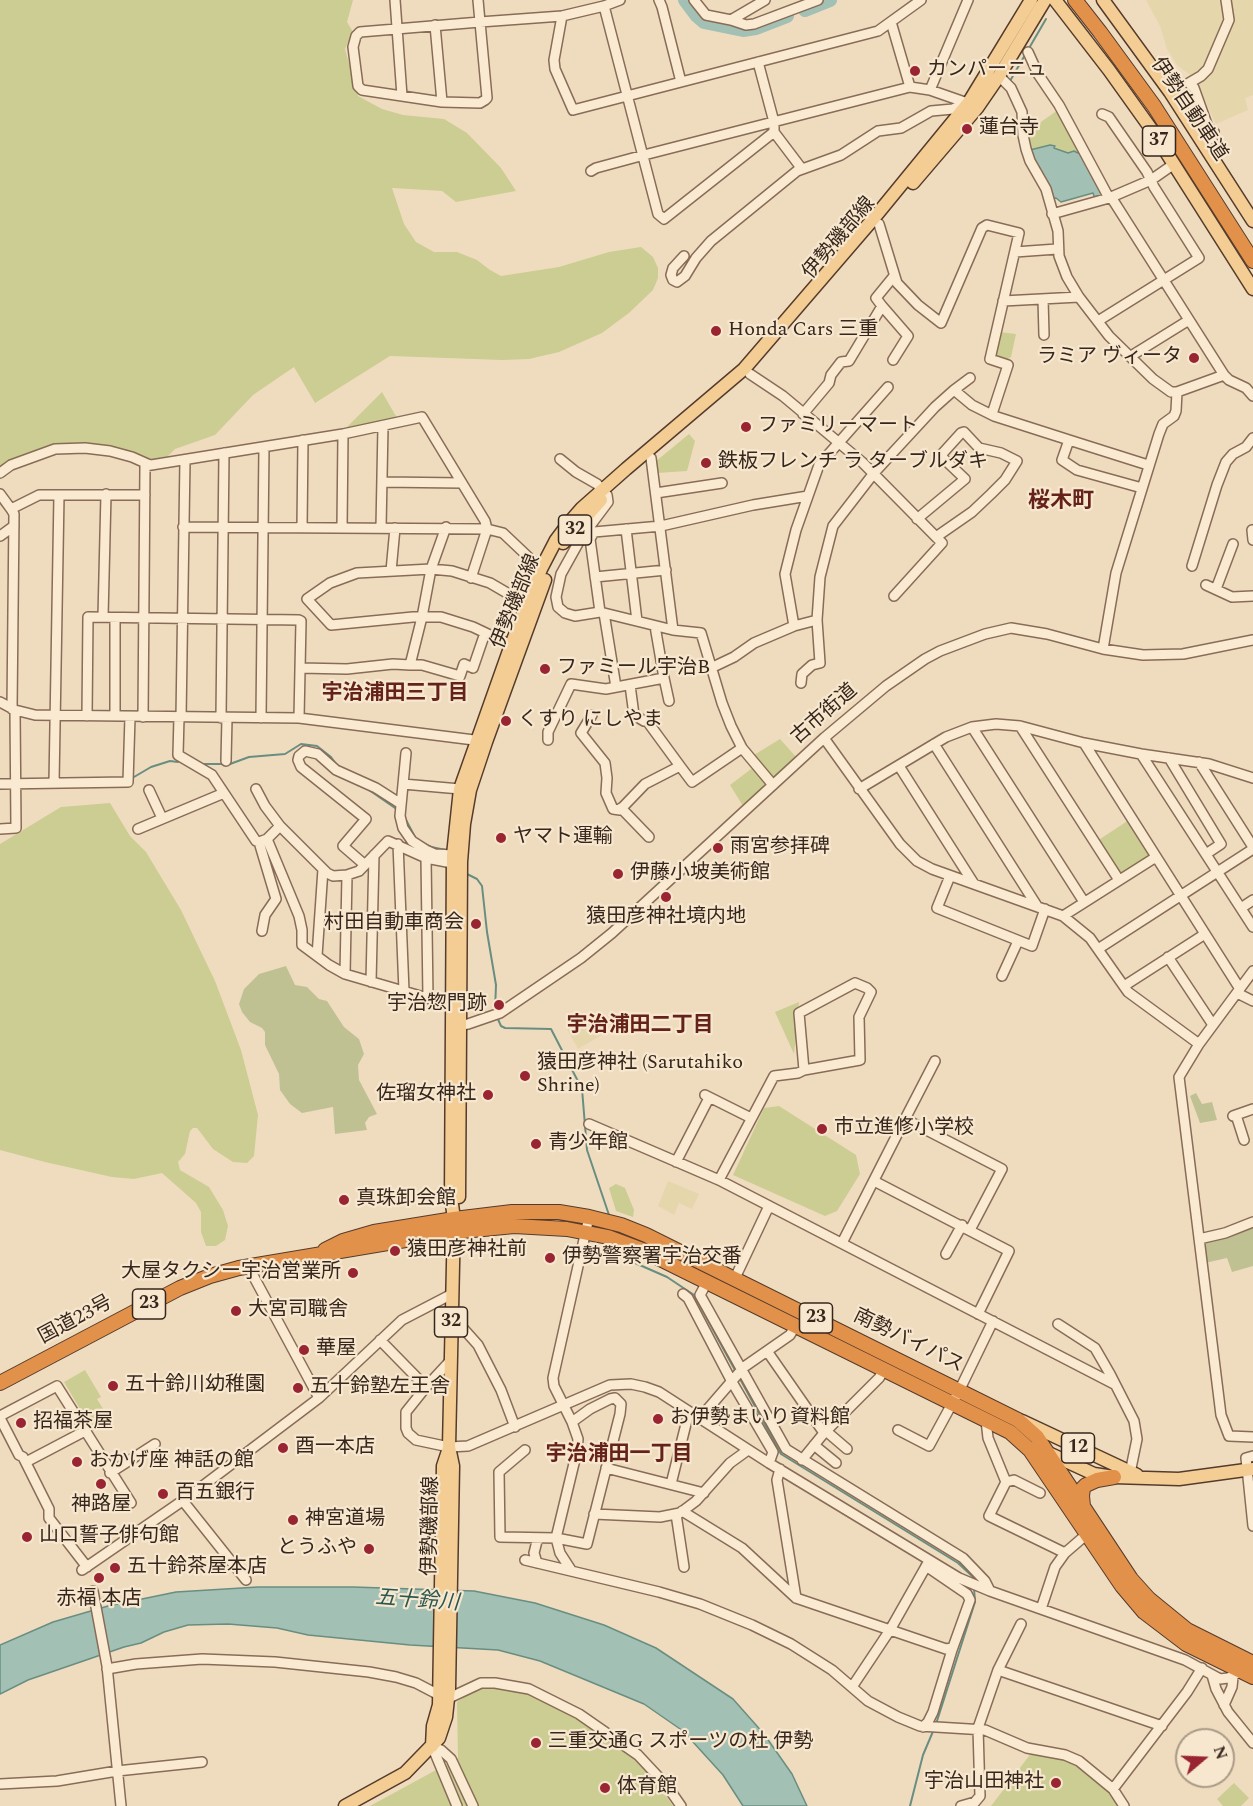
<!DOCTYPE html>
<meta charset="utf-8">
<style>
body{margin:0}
#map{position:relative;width:1253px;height:1806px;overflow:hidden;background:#efdcbf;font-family:Spectral,serif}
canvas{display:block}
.north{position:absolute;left:1175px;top:1728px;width:60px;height:60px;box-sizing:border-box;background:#f6e7ce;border:2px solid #aa9a87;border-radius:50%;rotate:71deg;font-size:16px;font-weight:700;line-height:24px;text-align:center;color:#37261c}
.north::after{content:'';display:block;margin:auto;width:21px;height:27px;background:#982531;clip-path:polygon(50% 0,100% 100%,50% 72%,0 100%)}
</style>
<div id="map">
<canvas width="1253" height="1806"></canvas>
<div class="north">N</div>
</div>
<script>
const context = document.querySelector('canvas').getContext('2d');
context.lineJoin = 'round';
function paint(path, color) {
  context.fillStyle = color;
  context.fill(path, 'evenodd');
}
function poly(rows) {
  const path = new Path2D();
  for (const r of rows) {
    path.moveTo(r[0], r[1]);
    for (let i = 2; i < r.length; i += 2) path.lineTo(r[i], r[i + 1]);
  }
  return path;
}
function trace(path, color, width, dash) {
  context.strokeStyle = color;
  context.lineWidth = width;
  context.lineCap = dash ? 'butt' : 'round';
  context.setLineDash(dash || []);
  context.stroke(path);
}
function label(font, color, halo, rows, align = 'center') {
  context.font = font + ' Spectral,"Noto Sans JP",serif';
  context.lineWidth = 4.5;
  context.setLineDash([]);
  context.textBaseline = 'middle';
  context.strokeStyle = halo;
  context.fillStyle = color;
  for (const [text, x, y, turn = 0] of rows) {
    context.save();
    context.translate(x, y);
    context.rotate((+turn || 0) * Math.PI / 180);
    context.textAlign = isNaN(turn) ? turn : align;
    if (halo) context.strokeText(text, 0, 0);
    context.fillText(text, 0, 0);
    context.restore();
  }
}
const farmland = poly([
 [1146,0,1253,0,1253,95,1245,98,1248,110,1216,124,1193,77,1177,65,1167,49,1160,26],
 [594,1014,605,1033,578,1049,567,1029],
 [668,1181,699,1194,692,1209,679,1203,674,1215,658,1206]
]);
const green = poly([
 [0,0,353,0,347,22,353,32,345,49,358,96,382,109,403,115,444,119,467,133,501,168,516,191,456,202,442,191,392,188,404,224,416,242,434,252,457,252,477,260,490,270,501,276,559,267,609,252,641,247,653,257,658,268,658,278,653,290,629,313,602,333,559,352,529,359,502,360,390,356,315,403,294,367,253,395,215,435,175,449,166,458,148,460,84,445,0,469],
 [1058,110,1082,151,1069,153,1050,145,1030,150,1028,131],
 [999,332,1016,334,1011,357,1006,360,996,358,993,354],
 [382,392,397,418,345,429],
 [689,434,695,441,687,471,657,473,655,462],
 [780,739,797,758,773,778,754,755],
 [755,766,767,784,743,806,730,785],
 [110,803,130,836,146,852,181,910,215,981,241,1050,258,1115,254,1156,247,1163,233,1162,213,1149,197,1128,193,1128,190,1131,185,1154,178,1162,180,1170,209,1187,223,1210,228,1226,225,1240,216,1246,206,1246,201,1232,201,1212,196,1203,162,1173,134,1179,112,1177,45,1162,0,1150,0,844,61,807],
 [1129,820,1149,852,1148,857,1121,874,1118,873,1097,841],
 [799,1002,794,1054,775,1012],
 [779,1106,856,1155,860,1174,837,1211,825,1216,733,1175,764,1108],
 [616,1184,625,1188,634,1210,633,1217,616,1211,609,1188],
 [85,1370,101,1397,97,1399,110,1420,93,1431,64,1382],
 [488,1686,531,1695,594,1728,643,1764,673,1806,370,1806,458,1758,457,1702,477,1689],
 [1032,1752,1054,1755,1075,1762,1112,1790,1121,1806,991,1806],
 [1234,1783,1249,1798,1241,1806,1223,1806,1217,1799]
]);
const cemetery = poly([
 [286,966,295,985,307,987,319,999,327,1001,344,1027,359,1039,364,1054,358,1065,359,1080,377,1114,369,1117,365,1123,367,1130,335,1134,333,1107,302,1113,290,1104,280,1090,279,1074,265,1045,265,1032,262,1028,250,1022,242,1012,239,1004,244,989,259,974],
 [1196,1093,1202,1104,1212,1102,1217,1120,1200,1123,1190,1096],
 [1253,1228,1253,1266,1232,1272,1227,1258,1205,1263,1204,1241,1229,1236]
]);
const water = poly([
 [1050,145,1055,146,1054,148,1068,153,1074,151,1078,153,1082,151,1105,195,1095,199,1093,193,1061,202,1056,198,1052,199,1030,150,1050,145],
 [258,1587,353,1587,474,1591,535,1603,604,1625,656,1648,733,1699,764,1734,792,1774,807,1806,743,1806,723,1775,683,1731,644,1704,540,1661,498,1650,410,1645,308,1635,277,1628,228,1624,188,1625,164,1632,141,1643,124,1647,28,1680,0,1694,0,1645,53,1622,108,1606,176,1592,258,1587]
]);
const stream = poly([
 [1028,50,1046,19],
 [1010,81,1025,55],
 [204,764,230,764,249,757,285,754,301,744,317,746,331,757,336,764],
 [340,776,361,786],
 [134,777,151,767,170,761,178,762],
 [369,790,395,808],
 [405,818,416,839],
 [421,842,431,847,446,850],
 [467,874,477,879,482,886,487,932,496,985,495,1011],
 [497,1017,501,1026,505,1028,551,1029,582,1089,587,1150,609,1215],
 [619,1247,621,1255,626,1259,667,1277,694,1295,736,1372],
 [739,1377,781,1454,958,1563,972,1576,973,1580],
 [936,1724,975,1602,974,1588],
 [910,1806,923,1755,934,1729]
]);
const river = poly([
 [685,0,697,16,704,22,743,30,756,28,787,16],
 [805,10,830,0]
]);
const minor = poly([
 [395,0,402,96],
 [478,0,480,22,487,98,485,100,480,103,442,102,362,90,358,86,353,47,356,36,360,32,480,22,562,16],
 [620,0,604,6,658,214,664,219,774,132],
 [659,0,662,7,681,82],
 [694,0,706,15,731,20,765,0],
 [604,6,562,16,554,60,555,69,573,110,878,31,921,0],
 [731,20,746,25,754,24,818,0],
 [891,22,910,87],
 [435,25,442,102],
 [1028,52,1038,74,1059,105,1109,198],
 [758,62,774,122,774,132,802,169],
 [999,76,1011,88,1022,112,1023,135,1026,149,1030,161,1046,189,1058,231,1059,256,1067,277,1079,297,1109,336,1153,379,1171,392,1177,392,1224,375],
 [930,90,968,0],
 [1204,143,1212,138,1214,132,1208,127,1194,88,1189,83,1201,76,1208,69,1229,20,1226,0],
 [591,171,596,168,644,155,910,87,930,90,973,105],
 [1111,197,1224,375,1229,380,1246,388,1253,396],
 [1052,214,1109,198,1151,180,1174,164],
 [879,224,897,283,918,305,941,323,982,228,987,225,1019,233,990,359,1008,365,992,414],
 [1015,252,1057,249],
 [684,256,673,268,671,275,673,280,677,282,685,276,696,258,711,241,797,171,841,155,878,131,901,128,931,111,953,109,967,103],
 [1043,299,1044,335],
 [1003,301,1079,297],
 [882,306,908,336,893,360],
 [1098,321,1199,258,1154,187,1147,172,1109,117,1102,114],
 [1131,356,1189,320],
 [750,374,783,396,862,462,942,543,894,596],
 [954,390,970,378],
 [803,414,829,383,831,375,841,362,849,361,882,306,876,298,894,276],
 [1069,440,1148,465],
 [651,458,673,630],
 [560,459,576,472,597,484,602,490],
 [0,473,11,465,55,449,85,448,110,451,132,457,150,465],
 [383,482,462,483],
 [656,493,722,483],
 [0,494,11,509],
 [607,495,608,502,581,538,561,574,556,597,558,607,565,613,575,616,600,612,673,630,701,633,722,703,731,726,742,748,773,785],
 [917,519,965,479,942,457,942,454,961,433,964,432,979,448,1001,453,1017,461,1005,480,991,494,972,512,936,537],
 [183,527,487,529,503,533,541,569],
 [302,528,303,440],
 [342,528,343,434],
 [381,528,383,426],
 [626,529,637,621],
 [1252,530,1253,540],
 [0,536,14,526],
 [1192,566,1217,485,1226,462,1233,454,1246,447,1253,438],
 [391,571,395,528],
 [595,577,666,570],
 [1206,585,1232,597,1253,596],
 [1216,589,1233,544],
 [600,612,590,539,594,532,661,526,753,505,808,496],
 [604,613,616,687],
 [103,617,106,494],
 [794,626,785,574,796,530,819,465,888,387],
 [511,645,473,627,441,617,413,617,331,625,307,599,330,583,357,573,431,569,452,571,490,583,526,604],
 [1103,649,1116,573,1159,434,1163,424,1174,416,1176,411,1177,392],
 [410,665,422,617,431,569,446,527],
 [713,667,734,657,754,643,794,626,817,620,820,577,833,526,874,473,935,407,954,390,972,405,994,416,1069,440,1062,460,1077,470,1142,488],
 [300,668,347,669,393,664,410,665,422,665,460,676,464,664,473,668,485,633],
 [664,678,669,701],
 [801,683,802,674,812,665,820,663,817,620],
 [630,685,634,715,644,721],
 [0,702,15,710,35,715,299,718,482,741],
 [12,709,14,514,11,509,39,495,145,495],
 [592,715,581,733,605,763,607,778,606,793,613,809,620,810,645,784,680,766,692,782,742,748],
 [87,716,88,617,299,620,301,621,299,718],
 [115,716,115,618],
 [143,717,145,466,343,434,422,417,485,521,487,529,471,578],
 [179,717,178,755,212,775,256,841,259,842,267,839,280,826,327,873,333,876,347,875,359,871,388,841,426,858,452,863],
 [181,718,185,460],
 [221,718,224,453],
 [261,718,264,447],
 [647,721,680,766],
 [1020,726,1119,880],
 [972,727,1084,902],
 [824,738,900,844,917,861,932,869,1063,916,1090,938,1128,992,1199,1044],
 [548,740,548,732,571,684,606,689,664,678,655,626],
 [1084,743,1240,989],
 [934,744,1037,906],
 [406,753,400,816,403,828,412,841,426,850,435,854,453,855],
 [1141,754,1253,927],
 [1169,758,1221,844,1206,854],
 [226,761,227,718],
 [1199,762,1253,847],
 [899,766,974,884],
 [54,783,59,495],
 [0,784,128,782,130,717],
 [403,784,460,789],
 [256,789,265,806,280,826],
 [859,789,946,737,972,727,996,724,1020,726,1084,743,1141,754,1209,764,1253,778],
 [149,790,162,818],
 [621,808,649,837],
 [0,829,16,828,15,710],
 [138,829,224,793],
 [267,839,299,916,302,930,302,945,329,965,345,974,434,1000,452,1002],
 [259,842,276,899,265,915,262,931],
 [398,844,404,991],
 [426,858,428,998],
 [365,865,343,846,366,819,301,767,298,760,299,756,305,751,318,754,336,770,376,788,401,804],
 [950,876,937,908,1032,946,1045,909],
 [1241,908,1253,900],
 [1063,916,1156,857],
 [1098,949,1253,849],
 [317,956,323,869],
 [1168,957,1213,1025],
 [1253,971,1199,1044,1179,1077,1221,1415,1229,1436,1253,1437],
 [345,974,347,875],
 [1002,976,1018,941],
 [371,982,374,855],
 [855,983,867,988,871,992,859,1017,860,1060,804,1070,799,1013,855,983],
 [1124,986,1205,934],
 [1237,993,1253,1001],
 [455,1026,468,1024,500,1013,581,958,612,933,824,738,886,686,925,659,940,651,985,634,1011,628,1047,634,1103,649,1143,655,1183,654,1253,640],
 [705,1095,751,1118],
 [1236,1115,1244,1140],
 [1233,1116,1253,1109],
 [905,1119,935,1061],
 [589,1124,719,1180,1114,1384],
 [676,1162,709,1098],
 [719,1180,774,1076,798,1073,804,1070],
 [874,1181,1009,1251,978,1314],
 [1199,1239,1225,1233,1253,1222],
 [842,1243,905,1119,1002,1169,970,1230],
 [946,1254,962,1225],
 [248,1266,319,1398],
 [735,1278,769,1206],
 [707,1282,700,1295,786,1449,963,1558,985,1581,990,1591],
 [683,1294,688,1298,732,1382,773,1452,769,1463],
 [1058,1324,1095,1348,1110,1374,1134,1421,1137,1439,1130,1473],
 [451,1325,461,1326,478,1345,501,1390,515,1427],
 [380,1340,426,1387],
 [767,1351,824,1433,879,1378,884,1370],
 [451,1360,426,1387,406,1412,406,1428,408,1433,416,1440,449,1447,468,1446,610,1385,631,1384,645,1387,659,1392,769,1463,959,1578,990,1591,1185,1660,1220,1679,1228,1678,1244,1670],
 [0,1416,57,1386,131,1503],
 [0,1418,19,1455,23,1457,49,1509,49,1518,87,1567],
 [701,1420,706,1411,744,1367,790,1335,796,1325],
 [986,1420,988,1438,1006,1482,989,1516,1065,1553,1087,1534],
 [898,1430,929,1446,960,1389,993,1321],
 [826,1431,847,1449],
 [814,1445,836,1463],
 [525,1450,499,1472,500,1537,556,1538,587,1544,620,1414,621,1404,615,1398,610,1399,590,1409,572,1422],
 [1253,1456,1246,1458,1253,1526],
 [802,1460,824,1433],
 [26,1462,85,1431],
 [606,1468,704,1493],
 [780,1469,777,1480,796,1598],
 [110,1473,155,1444],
 [1006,1482,1014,1480,1040,1493],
 [671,1484,689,1412],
 [183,1501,246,1580],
 [682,1511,742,1548,796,1598,946,1649,952,1648],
 [594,1514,660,1517,680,1513,696,1501,730,1463,748,1450],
 [676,1514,684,1567],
 [525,1560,659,1592,700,1604,752,1625,791,1644,832,1670,868,1701,898,1717,920,1726,985,1730,1027,1748,1065,1755,1079,1761,1113,1789,1187,1692,1202,1668],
 [537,1563,534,1553,537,1541,541,1538],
 [82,1570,188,1497,319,1398,402,1320,452,1294],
 [571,1570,560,1553,556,1538,577,1451,578,1439,572,1422,554,1386,553,1378,589,1217],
 [93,1591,107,1666,121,1806],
 [1041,1609,1055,1567,1065,1553],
 [107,1669,136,1664,202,1659,275,1662,369,1672,396,1677,416,1683,439,1695],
 [998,1670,1162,1726],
 [1212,1675,1216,1689,1228,1712,1253,1743],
 [852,1687,890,1630,929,1561],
 [449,1698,481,1683,495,1683,529,1689,579,1714,638,1755,667,1786,681,1806],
 [1224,1705,1232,1687,1233,1677],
 [923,1727,928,1722,933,1712,952,1650,970,1600,967,1594,926,1566],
 [432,1746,441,1750,451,1759,473,1806],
 [432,1746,457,1806],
 [0,1784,57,1781,117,1771,202,1762],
 [1113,1789,1124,1806],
 [961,1806,975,1802,980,1796,978,1728,998,1670,1021,1624]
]);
const major = poly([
 [1055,0,1109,70,1154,133,1253,289],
 [1103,0,1170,92,1253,221],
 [913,183,977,108,999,76,1045,0],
 [563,543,601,500],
 [459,1197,461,862,464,824,470,790,486,742,545,580],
 [1022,1421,1137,1475],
 [1044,1451,1094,1474,1114,1477,1179,1479,1253,1469],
 [432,1746,433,1726,439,1705,443,1466,449,1448],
 [345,1806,405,1773,439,1738,446,1717,449,1689,453,1466,449,1447,454,1219,451,1197,453,855,460,789,511,645,541,569,556,540,568,524,582,508,626,469,744,369,874,218,969,102,1031,0]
]);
const highway = poly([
 [1075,0,1100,32,1154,106,1253,261],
 [325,1250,343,1241,374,1232,454,1219,512,1212,559,1212,589,1217,621,1225,646,1235,1018,1420,1037,1437,1131,1579,1149,1599,1187,1630,1253,1663],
 [0,1383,180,1288,210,1276,239,1268,453,1232,514,1226,567,1229,608,1237,640,1249,1010,1432,1030,1450,1122,1586,1144,1612,1186,1644,1253,1677],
 [1083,1506,1082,1496,1083,1488,1086,1485,1097,1480,1114,1477]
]);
const markers = [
 [915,71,6,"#982531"],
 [967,129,6,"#982531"],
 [716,331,6,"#982531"],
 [1194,358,6,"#982531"],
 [746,427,6,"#982531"],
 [706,463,6,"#982531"],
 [545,669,6,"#982531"],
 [506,721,6,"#982531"],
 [501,838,6,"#982531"],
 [718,848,6,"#982531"],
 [618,874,6,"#982531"],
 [666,897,6,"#982531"],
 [476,924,6,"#982531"],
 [499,1005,6,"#982531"],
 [525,1076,6,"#982531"],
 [488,1095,6,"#982531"],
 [822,1129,6,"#982531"],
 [536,1144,6,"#982531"],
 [344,1200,6,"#982531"],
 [395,1251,6,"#982531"],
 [550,1258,6,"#982531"],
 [353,1273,6,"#982531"],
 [236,1311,6,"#982531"],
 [304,1350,6,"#982531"],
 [113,1386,6,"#982531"],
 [298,1388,6,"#982531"],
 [658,1419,6,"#982531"],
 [21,1423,6,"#982531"],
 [283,1448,6,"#982531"],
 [77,1462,6,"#982531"],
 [101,1484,6,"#982531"],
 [163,1494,6,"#982531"],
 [293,1520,6,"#982531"],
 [27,1537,6,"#982531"],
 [369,1549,6,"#982531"],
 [115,1568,6,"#982531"],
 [99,1578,6,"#982531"],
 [536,1743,6,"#982531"],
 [1056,1783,6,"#982531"],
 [605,1788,6,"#982531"]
];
const shields = [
 [1159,141,33],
 [575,530,33],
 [149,1304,33],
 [816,1318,33],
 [451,1322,33],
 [1078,1448,33]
];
const shieldNames = [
 ["37",1159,141],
 ["32",575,530],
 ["23",149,1304],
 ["23",816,1318],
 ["32",451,1322],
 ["12",1078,1448]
];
const poiNames = [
 ["カンパーニュ",927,71],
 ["蓮台寺",979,129],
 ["Honda Cars 三重",728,331],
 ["ラミア ヴィータ",1182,358,"right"],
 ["ファミリーマート",758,427],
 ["鉄板フレンチ ラ ターブルダキ",718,463],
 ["ファミール宇治B",557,669],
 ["くすり にしやま",518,721],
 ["ヤマト運輸",513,838],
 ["雨宮参拝碑",730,848],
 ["伊藤小坡美術館",630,874],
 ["猿田彦神社境内地",666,918,"center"],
 ["村田自動車商会",464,924,"right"],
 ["宇治惣門跡",487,1005,"right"],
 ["猿田彦神社 (Sarutahiko",537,1064],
 ["Shrine)",537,1087],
 ["佐瑠女神社",476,1095,"right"],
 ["市立進修小学校",834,1129],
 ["青少年館",548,1144],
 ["真珠卸会館",356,1200],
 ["猿田彦神社前",407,1251],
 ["伊勢警察署宇治交番",562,1258],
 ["大屋タクシー宇治営業所",341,1273,"right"],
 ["大宮司職舎",248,1311],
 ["華屋",316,1350],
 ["五十鈴川幼稚園",125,1386],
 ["五十鈴塾左王舎",310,1388],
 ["お伊勢まいり資料館",670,1419],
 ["招福茶屋",33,1423],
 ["酉一本店",295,1448],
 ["おかげ座 神話の館",89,1462],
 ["百五銀行",175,1494],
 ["神路屋",101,1506,"center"],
 ["神宮道場",305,1520],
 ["山口誓子俳句館",39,1537],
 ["とうふや",357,1549,"right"],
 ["五十鈴茶屋本店",127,1568],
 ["赤福 本店",99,1600,"center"],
 ["三重交通G スポーツの杜 伊勢",548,1743],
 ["宇治山田神社",1044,1783,"right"],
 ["体育館",617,1788]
];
const streetNames = [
 ["伊勢自動車道",1188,110,56],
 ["伊勢磯部線",840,239,-50],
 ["伊勢磯部線",517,602,-68],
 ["古市街道",825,715,-41],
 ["国道23号",76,1321,-28],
 ["南勢バイパス",908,1342,26],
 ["伊勢磯部線",432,1526,-89]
];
const neighbourhoodNames = [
 ["宇治浦田三丁目",395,695],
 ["宇治浦田二丁目",640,1027],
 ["宇治浦田一丁目",619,1456]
];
const waterNames = [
 ["五十鈴川",417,1602,4]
];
const quarterNames = [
 ["桜木町",1061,503]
];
paint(farmland, '#e5d6ac');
paint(green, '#cccd92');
paint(cemetery, '#c0c192');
paint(water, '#a2c0b4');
trace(water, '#698e81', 1.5);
trace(stream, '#698e81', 2);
trace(river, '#a2c0b4', 14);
trace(minor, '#886c57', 12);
trace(major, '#553b2b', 15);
trace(highway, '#553b2b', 16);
trace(minor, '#faead2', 9);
trace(major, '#f4cd94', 12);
trace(highway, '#e2914b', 14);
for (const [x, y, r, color] of markers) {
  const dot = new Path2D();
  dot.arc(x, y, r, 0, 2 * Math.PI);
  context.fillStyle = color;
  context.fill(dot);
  trace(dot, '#f6e7ce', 2);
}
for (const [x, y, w] of shields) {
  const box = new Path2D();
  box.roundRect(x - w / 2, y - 15, w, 30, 4.5);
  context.fillStyle = '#f6e7ce';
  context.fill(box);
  trace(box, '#37261c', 1.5);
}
label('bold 18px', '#37261c', null, shieldNames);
label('20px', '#37261c', '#f6e7ce', poiNames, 'left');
label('20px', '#37261c', '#f6e7ce', streetNames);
label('bold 21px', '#65221a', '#f6e7ce', neighbourhoodNames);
label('italic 21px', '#2a5750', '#f6e7ce', waterNames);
label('bold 22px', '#65221a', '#f6e7ce', quarterNames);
</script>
